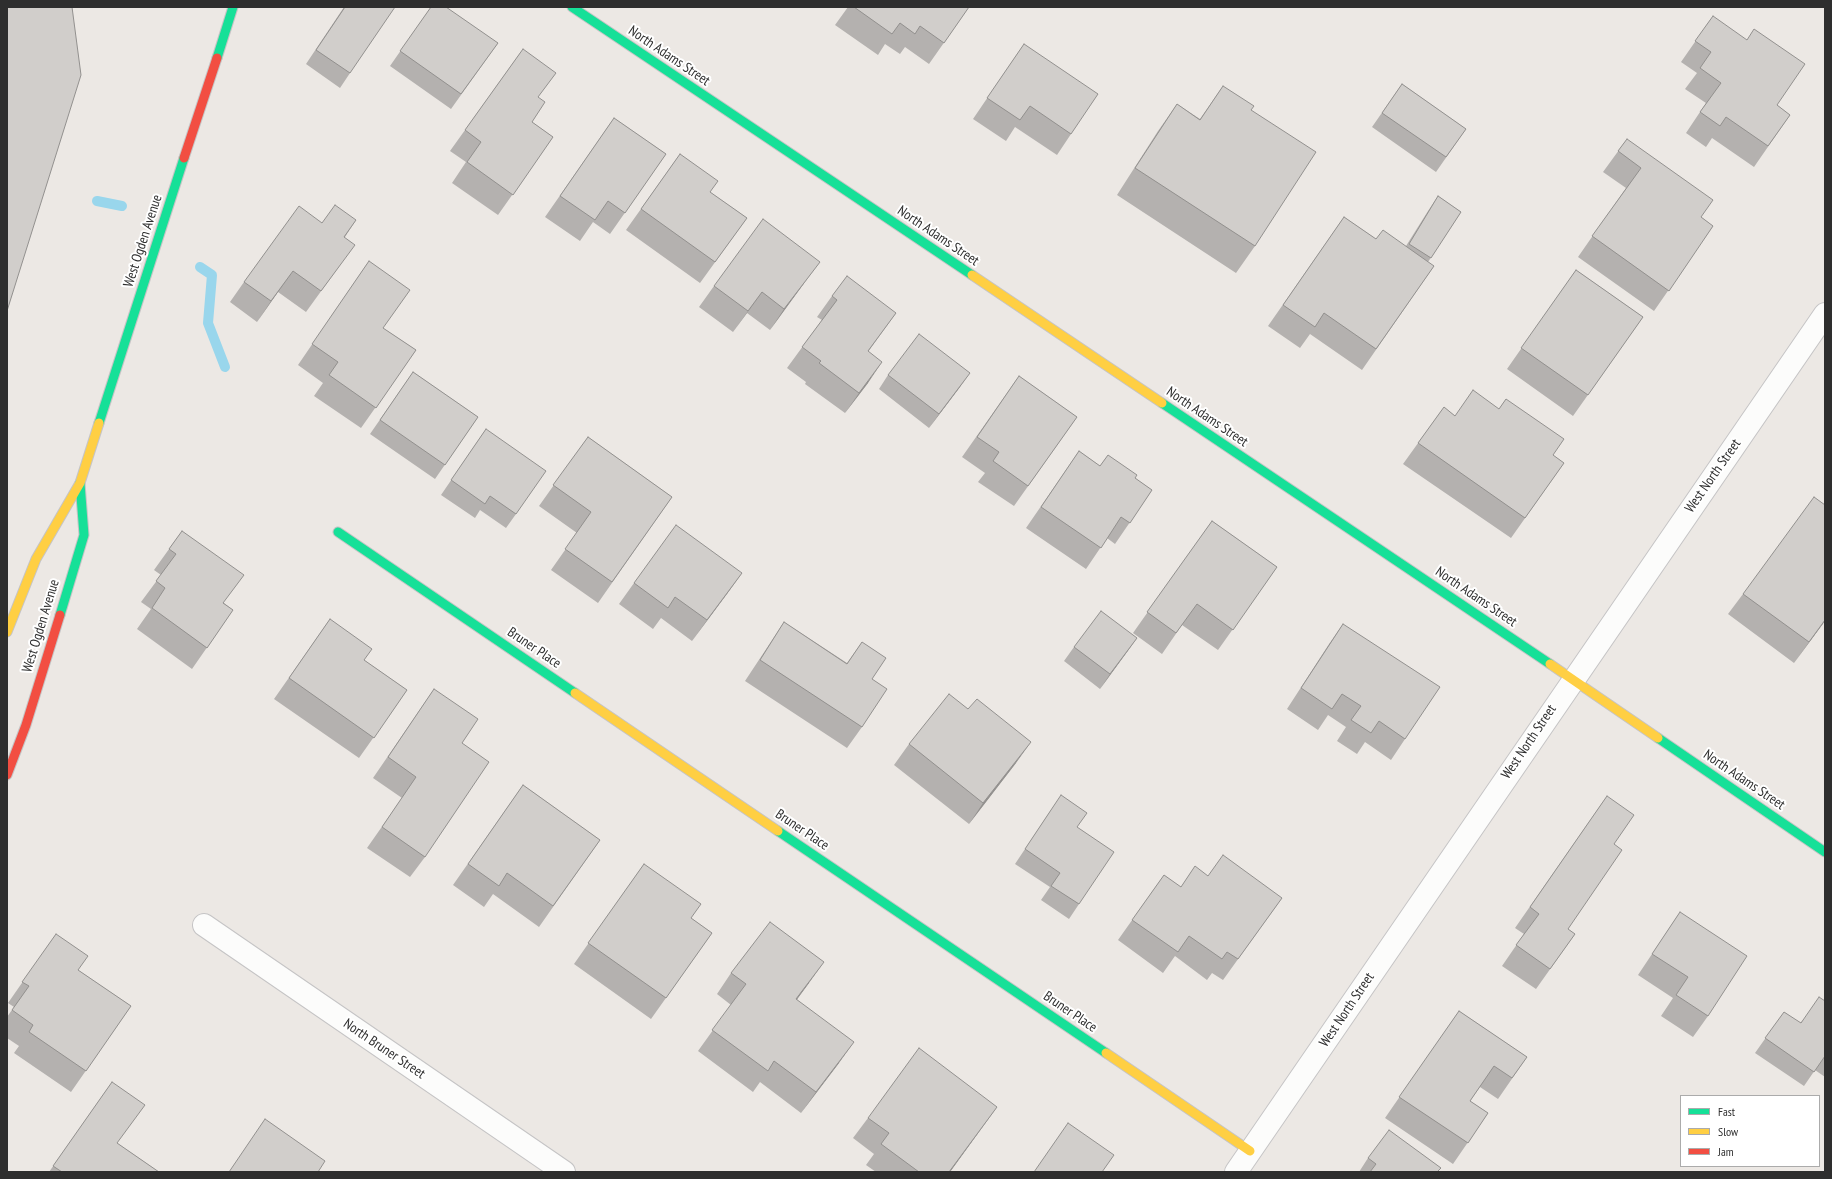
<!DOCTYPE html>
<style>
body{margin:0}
#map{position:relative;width:1832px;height:1179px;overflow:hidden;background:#ece8e4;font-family:"PT Sans Narrow",sans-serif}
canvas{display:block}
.frame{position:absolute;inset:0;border:8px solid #2e2e2e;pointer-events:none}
.legend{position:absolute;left:1680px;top:1095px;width:140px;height:72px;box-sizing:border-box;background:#fff;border:1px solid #ababab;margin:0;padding:5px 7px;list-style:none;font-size:12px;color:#2e2e2e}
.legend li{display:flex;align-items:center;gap:8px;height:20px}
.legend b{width:20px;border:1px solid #ababab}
</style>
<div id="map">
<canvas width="1832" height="1179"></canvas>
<div class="frame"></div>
<ul class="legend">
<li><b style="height:5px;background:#16e098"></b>Fast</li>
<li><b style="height:5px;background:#ffcf43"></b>Slow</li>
<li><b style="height:5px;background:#f24e42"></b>Jam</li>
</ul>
</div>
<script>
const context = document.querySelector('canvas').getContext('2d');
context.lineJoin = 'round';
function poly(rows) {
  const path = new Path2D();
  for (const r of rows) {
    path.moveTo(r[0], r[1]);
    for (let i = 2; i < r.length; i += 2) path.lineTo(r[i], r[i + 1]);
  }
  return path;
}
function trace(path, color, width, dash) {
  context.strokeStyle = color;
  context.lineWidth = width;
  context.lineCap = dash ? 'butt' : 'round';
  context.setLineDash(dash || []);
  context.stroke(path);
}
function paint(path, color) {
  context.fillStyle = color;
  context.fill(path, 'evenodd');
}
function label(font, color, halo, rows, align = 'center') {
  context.font = font + ' "PT Sans Narrow",sans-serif';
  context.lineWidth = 4;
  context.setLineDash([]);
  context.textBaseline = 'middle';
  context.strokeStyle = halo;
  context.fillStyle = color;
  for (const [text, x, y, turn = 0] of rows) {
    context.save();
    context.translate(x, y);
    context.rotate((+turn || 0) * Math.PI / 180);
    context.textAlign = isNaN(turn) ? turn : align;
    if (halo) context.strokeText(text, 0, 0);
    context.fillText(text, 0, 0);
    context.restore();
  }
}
const stream = poly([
 [97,201,122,206],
 [200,267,212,275,208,323,225,367]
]);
const street = poly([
 [204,925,564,1172],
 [1236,1172,1825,314]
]);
const fast = poly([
 [572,7,972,275],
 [217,58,233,7],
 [1162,403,1550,664],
 [99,423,184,158],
 [338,532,575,693],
 [60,615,84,535,80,483],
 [1658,738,1825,852],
 [778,831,1106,1053]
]);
const slow = poly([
 [972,275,1162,403],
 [7,632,36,559,80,483,99,423],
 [1550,664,1658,738],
 [575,693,778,831],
 [1106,1053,1250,1151]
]);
const jam = poly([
 [184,158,217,58],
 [7,775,26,725,60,615]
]);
const wall = poly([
 [344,7,350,73,340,88,306,64],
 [431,7,498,43,451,109,390,66],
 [848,7,969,7,929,64,905,47,900,54,885,44,878,55,835,25],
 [1713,16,1777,105,1790,115,1754,167,1712,138,1706,147,1686,133,1706,103,1685,89,1697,73,1681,62],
 [1024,44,1071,134,1057,155,1015,127,1006,141,973,119],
 [523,49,532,122,553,137,498,215,452,183,466,162,450,151],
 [1402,84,1466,129,1436,172,1372,127],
 [1223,86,1251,110,1255,246,1236,273,1117,195,1158,131,1177,104,1200,119],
 [614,118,666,154,610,234,593,222,580,241,545,217],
 [1627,139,1701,217,1713,226,1654,311,1578,257,1626,188,1603,172],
 [680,154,710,192,747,218,700,283,626,230],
 [1438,196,1461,212,1428,262,1434,266,1362,370,1310,334,1300,348,1268,326,1344,217,1376,239,1406,246,1428,211],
 [356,220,345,237,340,265,306,312,278,292,257,322,230,302,244,282,322,223],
 [369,261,383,328,416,350,361,428,314,396,323,383,298,365],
 [1576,270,1643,317,1573,416,1507,369],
 [805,282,770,330,747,313,733,332,699,307,714,286],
 [832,296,896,313,868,352,868,383,845,413,805,384,806,382,787,368,822,320,817,317],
 [413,372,478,417,435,479,370,434],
 [888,375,960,387,929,428,879,389],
 [1019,376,1077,417,1014,506,978,482,985,473,962,457],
 [1506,399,1553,455,1564,463,1511,538,1403,464,1444,407,1455,416,1499,409],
 [486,429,516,514,506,528,480,510,475,518,441,495],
 [588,437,672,497,598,603,551,570,577,533,539,506],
 [1079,451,1100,466,1108,455,1135,478,1152,490,1115,544,1107,538,1086,569,1026,528],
 [1825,505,1825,621,1794,663,1728,614,1743,594],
 [1212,521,1277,567,1218,650,1182,625,1162,654,1133,633],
 [182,531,224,603,233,610,192,669,137,629,151,609,141,602,161,575,154,570],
 [742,573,692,641,661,618,653,629,619,604,634,583],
 [330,619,364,660,407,690,359,758,274,699],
 [784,622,847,663,862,642,872,679,862,727,847,748,745,681],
 [1343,624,1405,739,1391,760,1365,742,1357,754,1337,741,1346,727,1328,715,1318,730,1287,709,1329,644],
 [1137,638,1127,652,1100,689,1064,661,1074,647],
 [434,689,462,743,425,857,410,877,367,848,402,798,373,778],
 [909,744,1016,763,969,824,894,765],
 [523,785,600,840,539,927,493,894,484,907,453,885],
 [1607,796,1614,844,1568,929,1575,934,1536,989,1502,966,1524,934,1515,928],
 [1051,810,1077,827,1079,904,1069,919,1041,900,1050,887,1015,864],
 [644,864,691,918,712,933,651,1019,574,964],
 [1164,875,1180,887,1208,876,1282,898,1223,980,1212,973,1207,980,1175,956,1163,973,1118,940],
 [1680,912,1708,1016,1693,1037,1661,1016,1673,998,1638,975],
 [56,934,78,970,131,1006,71,1092,14,1053,19,1046,7,1038,7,1017,14,1007,8,1003],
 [731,973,809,983,797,999,839,1063,801,1113,760,1082,753,1092,698,1051,731,1005,717,994],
 [1825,1001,1825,1077,1815,1070,1804,1086,1755,1053,1784,1012,1800,1023],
 [1459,1011,1527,1057,1498,1099,1480,1087,1470,1101,1488,1113,1453,1164,1385,1118],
 [112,1082,117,1143,159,1172,49,1172],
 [997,1107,950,1172,876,1172,866,1165,874,1154,853,1138,868,1118],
 [1368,1158,1438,1172,1359,1172]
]);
const shadedWall = poly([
 [820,262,805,282,770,330,784,309],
 [293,271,278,292,257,322,271,301],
 [762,292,747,313,733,332,748,311],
 [882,362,868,383,845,413,859,393],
 [970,373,960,387,929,428,939,414],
 [742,573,727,594,692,641,707,620],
 [1825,620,1825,621,1794,663,1809,642],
 [1137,638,1127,652,1100,689,1110,674],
 [1031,742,1016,763,969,824,983,803],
 [824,962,809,983,782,1020,796,999],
 [854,1042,839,1063,801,1113,816,1092],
 [997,1107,950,1172,949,1172]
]);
const building = poly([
 [7,7,72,7,81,75,7,311,7,7],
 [345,7,395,7,350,73,316,50,345,7],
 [431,7,446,7,498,43,461,94,400,51,431,7],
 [854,7,969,7,944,43,920,26,915,34,900,23,892,34,854,7],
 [1713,16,1747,40,1754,29,1805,64,1777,105,1790,115,1768,146,1726,117,1720,126,1700,112,1721,83,1700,68,1711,52,1695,41,1713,16],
 [1024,44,1098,94,1071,134,1030,106,1020,120,987,98,1024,44],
 [523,49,556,73,538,97,545,102,532,122,553,137,513,195,467,162,481,142,465,130,523,49],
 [1402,84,1466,129,1446,157,1382,113,1402,84],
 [1223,86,1254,106,1251,110,1316,152,1255,246,1135,168,1177,104,1200,120,1223,86],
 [614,118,666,154,625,213,608,201,595,220,560,196,614,118],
 [1627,139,1713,200,1701,217,1713,226,1669,291,1592,236,1641,168,1618,151,1627,139],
 [680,154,718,181,710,192,747,218,715,262,641,209,680,154],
 [1438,196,1461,212,1431,258,1409,244,1438,196],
 [335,205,356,220,344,237,355,245,321,291,293,271,271,301,244,282,299,206,322,223,335,205],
 [1344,217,1376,239,1383,230,1434,266,1376,349,1324,313,1315,327,1283,305,1344,217],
 [763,219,820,262,784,309,762,292,748,311,714,286,763,219],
 [369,261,410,290,383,328,416,350,376,408,329,375,338,362,312,344,369,261],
 [1576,270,1643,317,1588,395,1521,348,1576,270],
 [847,276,896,313,868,351,882,362,859,393,819,363,821,361,802,347,837,300,832,296,847,276],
 [919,334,970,373,939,414,888,375,919,334],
 [413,372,478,417,445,465,380,420,413,372],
 [1019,376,1077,417,1028,486,993,461,999,452,977,437,1019,376],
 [1473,390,1499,409,1506,399,1564,439,1553,455,1564,463,1525,518,1418,443,1444,407,1455,416,1473,390],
 [486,429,546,471,516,514,490,496,485,504,451,480,486,429],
 [588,437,672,497,612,582,565,549,591,512,553,485,588,437],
 [1079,451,1100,466,1108,455,1137,475,1135,478,1152,490,1130,523,1121,517,1101,548,1041,507,1079,451],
 [1814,497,1825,505,1825,620,1809,642,1743,594,1814,497],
 [1212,521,1277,567,1233,630,1197,604,1176,633,1147,612,1212,521],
 [676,525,742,573,707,620,675,597,668,608,634,583,676,525],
 [182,531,244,575,223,603,233,610,207,648,152,608,165,588,156,581,176,554,169,549,182,531],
 [1101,611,1137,638,1110,674,1074,647,1101,611],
 [330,619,372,649,364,660,407,690,374,738,289,678,330,619],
 [784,622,847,664,862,642,886,658,872,679,887,689,862,727,760,660,784,622],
 [1343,624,1440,687,1405,739,1379,721,1371,733,1351,720,1361,706,1342,694,1332,709,1301,688,1343,624],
 [434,689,478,719,462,743,489,762,425,857,382,827,416,777,388,757,434,689],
 [949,694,968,709,977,699,1031,742,983,803,909,744,949,694],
 [523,785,600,840,553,906,507,873,499,886,468,864,523,785],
 [1061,795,1087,813,1077,827,1114,852,1079,904,1051,886,1060,873,1025,849,1061,795],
 [1607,796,1634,815,1614,844,1622,850,1568,929,1575,934,1550,969,1516,945,1539,914,1530,907,1607,796],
 [1223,855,1282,898,1238,959,1227,952,1222,959,1189,936,1178,952,1132,920,1164,875,1181,887,1195,866,1208,876,1223,855],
 [644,864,701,904,691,918,712,933,666,998,588,943,644,864],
 [1680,912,1747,956,1708,1016,1676,995,1688,977,1652,954,1680,912],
 [770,922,824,962,796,999,854,1042,816,1092,774,1061,768,1071,712,1030,746,984,731,973,770,922],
 [56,934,88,956,78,970,131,1006,86,1071,29,1032,33,1025,12,1010,29,986,22,982,56,934],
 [1819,997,1825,1001,1825,1056,1814,1072,1765,1038,1784,1012,1801,1023,1819,997],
 [1459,1011,1527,1057,1512,1078,1494,1066,1470,1101,1488,1113,1468,1143,1399,1097,1459,1011],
 [919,1048,997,1107,949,1172,919,1172,881,1144,889,1133,868,1118,919,1048],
 [112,1082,145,1105,117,1143,159,1172,62,1172,53,1166,112,1082],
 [265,1119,325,1161,318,1172,229,1172,265,1119],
 [1068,1123,1114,1155,1102,1172,1034,1172,1068,1123],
 [1389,1130,1441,1168,1437,1172,1370,1172,1376,1164,1368,1158,1389,1130]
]);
const streetNames = [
 ["North Adams Street",669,56,34],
 ["North Adams Street",938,236,34],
 ["West Ogden Avenue",143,241,-72],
 ["North Adams Street",1207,417,34],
 ["West North Street",1713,476,-55],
 ["North Adams Street",1476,597,34],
 ["West Ogden Avenue",41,626,-73],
 ["Bruner Place",534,648,34],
 ["West North Street",1529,742,-56],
 ["North Adams Street",1744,780,34],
 ["Bruner Place",802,830,34],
 ["West North Street",1347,1010,-56],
 ["Bruner Place",1070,1012,34],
 ["North Bruner Street",384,1049,34]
];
trace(stream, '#99d6ec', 10);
trace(street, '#c5c4c5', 24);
trace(fast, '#c5c4c5', 11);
trace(slow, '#c5c4c5', 11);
trace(jam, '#c5c4c5', 11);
trace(street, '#fcfcfb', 22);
trace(fast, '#16e098', 9);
trace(slow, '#ffcf43', 9);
trace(jam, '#f24e42', 9);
paint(wall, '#b4b1af');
paint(shadedWall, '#92908e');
paint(building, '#d1cecb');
trace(building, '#92908e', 1);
label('14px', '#2e2e2e', '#fff', streetNames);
</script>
